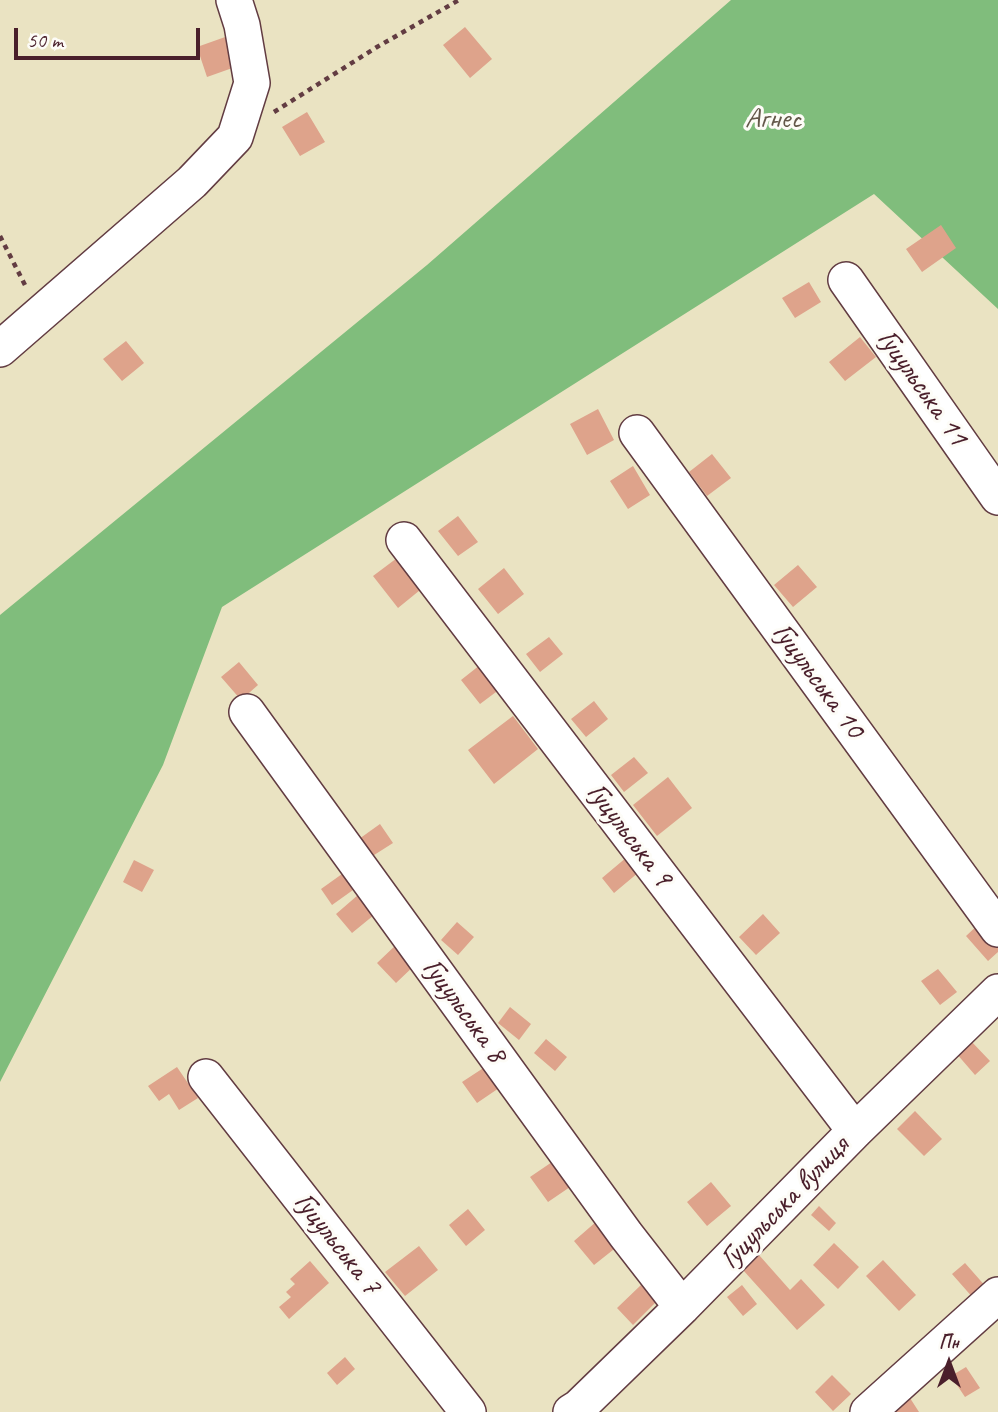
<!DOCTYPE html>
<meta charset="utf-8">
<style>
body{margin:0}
#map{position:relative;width:998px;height:1412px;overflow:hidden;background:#eae3c2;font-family:Caveat,sans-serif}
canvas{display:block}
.north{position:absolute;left:914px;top:1328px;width:70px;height:70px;-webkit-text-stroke:5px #fdfcf7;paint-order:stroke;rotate:0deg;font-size:19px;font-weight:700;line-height:28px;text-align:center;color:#4a1f2b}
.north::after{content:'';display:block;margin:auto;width:24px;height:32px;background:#4a1f2b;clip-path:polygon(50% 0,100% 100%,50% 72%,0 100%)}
.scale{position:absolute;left:14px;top:28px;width:186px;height:32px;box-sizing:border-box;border:4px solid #4a1f2b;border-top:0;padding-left:9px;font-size:21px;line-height:24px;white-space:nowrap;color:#4a1f2b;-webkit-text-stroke:5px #fdfcf7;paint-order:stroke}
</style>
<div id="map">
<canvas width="998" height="1412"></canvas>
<div class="north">Пн</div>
<div class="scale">50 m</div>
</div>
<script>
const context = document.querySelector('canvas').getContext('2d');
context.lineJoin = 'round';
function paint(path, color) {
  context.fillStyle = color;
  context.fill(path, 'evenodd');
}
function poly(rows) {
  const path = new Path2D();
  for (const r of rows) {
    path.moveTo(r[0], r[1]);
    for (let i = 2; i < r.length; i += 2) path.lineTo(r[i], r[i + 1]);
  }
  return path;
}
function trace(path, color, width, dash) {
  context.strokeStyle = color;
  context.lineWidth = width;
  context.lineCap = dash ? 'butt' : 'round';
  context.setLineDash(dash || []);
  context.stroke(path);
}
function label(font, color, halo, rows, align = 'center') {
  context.font = font + ' Caveat,sans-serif';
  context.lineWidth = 6;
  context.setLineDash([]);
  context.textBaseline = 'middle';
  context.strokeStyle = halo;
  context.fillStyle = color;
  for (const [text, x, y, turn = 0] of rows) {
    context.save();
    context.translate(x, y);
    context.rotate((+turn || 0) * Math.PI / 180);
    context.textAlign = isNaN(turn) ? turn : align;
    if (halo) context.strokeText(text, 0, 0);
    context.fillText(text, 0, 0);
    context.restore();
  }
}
const forest = poly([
 [731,0,998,0,998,309,874,194,222,607,163,765,0,1082,0,615,427,265]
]);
const building = poly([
 [465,27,492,59,470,78,443,45],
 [228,36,238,66,207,77,197,47],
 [307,112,325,142,300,156,282,127],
 [941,225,956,248,922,272,906,249],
 [809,282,821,302,795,318,782,298],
 [860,337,876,357,845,381,829,362],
 [126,341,144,363,122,381,103,359],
 [598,409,614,440,587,455,570,424],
 [712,454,731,478,707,496,689,472],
 [633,466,650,495,628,509,610,481],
 [458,516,478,542,458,556,438,531],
 [401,555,425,586,398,608,373,576],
 [798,565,817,587,793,607,774,585],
 [504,568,524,594,498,614,478,589],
 [549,637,563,654,540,672,526,654],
 [239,662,258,685,241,700,221,677],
 [480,665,500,689,480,704,461,680],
 [594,701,608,719,586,737,571,719],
 [513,716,538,749,494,784,468,750],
 [634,757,648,773,624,792,611,775],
 [668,777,692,808,657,836,633,805],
 [380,824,393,843,371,857,359,839],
 [627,857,639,872,614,893,602,878],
 [134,860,154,870,142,892,123,882],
 [342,874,353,890,332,905,321,889],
 [358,895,374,915,352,933,336,914],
 [763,914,780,933,756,955,739,937],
 [457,922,474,937,458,955,441,940],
 [981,922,998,940,998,952,988,961,966,936],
 [397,944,416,964,396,983,377,963],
 [938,969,957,992,940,1005,921,981],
 [510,1007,531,1024,519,1040,498,1023],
 [546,1039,567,1057,555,1071,534,1053],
 [970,1040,990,1061,975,1075,956,1053],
 [488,1065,502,1086,477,1103,462,1082],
 [177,1067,198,1098,179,1110,169,1094,159,1101,148,1086],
 [915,1111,942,1139,924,1156,897,1129],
 [552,1162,570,1187,548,1202,530,1177],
 [711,1182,731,1206,707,1226,687,1202],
 [819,1206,836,1223,829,1231,811,1215],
 [468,1209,485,1230,466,1246,449,1225],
 [597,1221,618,1246,594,1265,574,1241],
 [834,1243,859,1267,838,1289,813,1265],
 [419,1246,438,1270,405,1296,385,1272],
 [759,1255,790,1290,801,1279,825,1305,797,1330,743,1270],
 [883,1260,916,1295,899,1311,866,1276],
 [310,1261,329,1283,289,1319,279,1307,291,1297,286,1292,295,1284,290,1279],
 [965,1263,987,1288,974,1299,952,1274],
 [641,1285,657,1301,633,1325,617,1308],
 [742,1285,757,1304,743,1316,727,1297],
 [345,1357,355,1369,337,1385,327,1373],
 [966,1367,980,1388,965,1397,951,1376],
 [832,1375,851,1394,833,1411,815,1392],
 [910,1398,919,1412,894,1412,892,1409]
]);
const path = poly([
 [274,112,377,47,459,0],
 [0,236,27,289]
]);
const minor = poly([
 [846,280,998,497],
 [0,349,192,182,235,137,252,83,242,25,234,0],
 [637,433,998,929],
 [404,540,855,1131],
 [247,712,626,1235,682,1307],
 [206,1077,468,1412],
 [571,1412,579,1407,682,1307,855,1131,998,992],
 [868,1412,998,1295]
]);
const parkNames = [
 ["Агнес",773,119]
];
const streetNames = [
 ["Гуцульська 11",922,388,55],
 ["Гуцульська 10",818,681,54],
 ["Гуцульська 9",629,835,53],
 ["Гуцульська 8",464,1011,54],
 ["Гуцульська вулиця",785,1203,-46],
 ["Гуцульська 7",337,1244,52]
];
paint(forest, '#80bd7c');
paint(building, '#dea38b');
trace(minor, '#623c42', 38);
trace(path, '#623c42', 4.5, [5, 5]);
trace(minor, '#fff', 35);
label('30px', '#64584a', '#fdfcf7', parkNames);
label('30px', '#4a1f2b', '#fdfcf7', streetNames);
</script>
